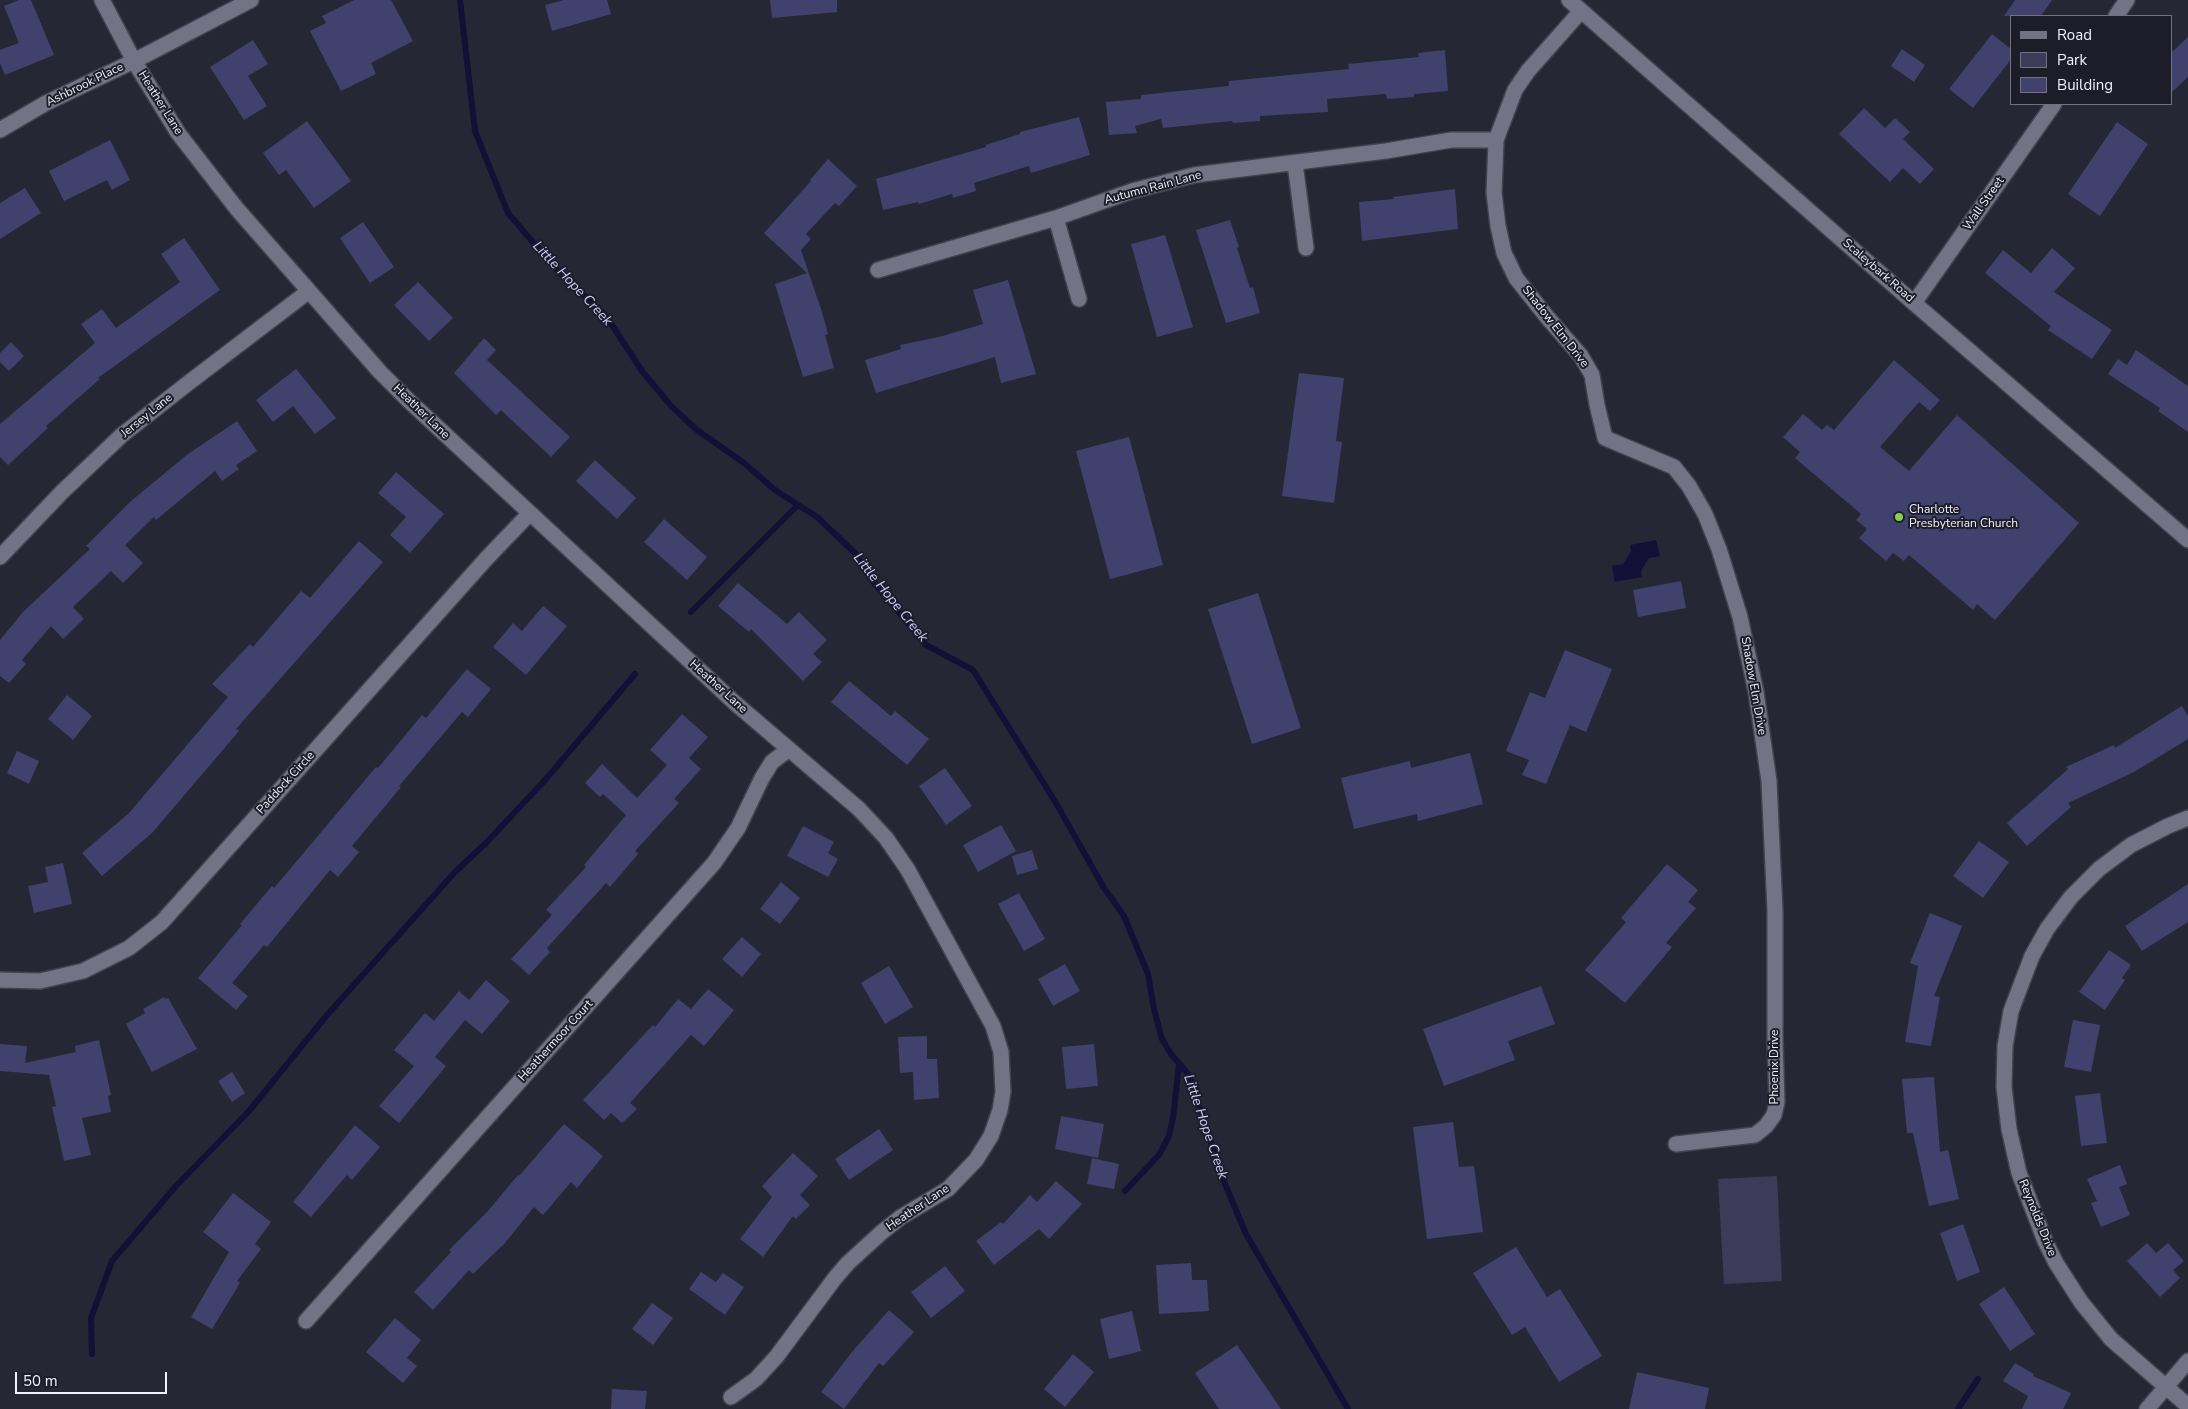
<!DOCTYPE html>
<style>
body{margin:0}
#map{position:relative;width:2188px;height:1409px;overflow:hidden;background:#262734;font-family:"Nunito Sans",sans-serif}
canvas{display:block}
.legend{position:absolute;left:2010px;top:15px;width:162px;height:90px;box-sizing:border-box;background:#1d1d2a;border:1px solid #72727e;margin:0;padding:6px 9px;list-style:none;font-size:15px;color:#f1f1fb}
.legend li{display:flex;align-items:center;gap:10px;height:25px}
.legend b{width:25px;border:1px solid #72727e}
.scale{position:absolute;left:15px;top:1372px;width:152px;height:22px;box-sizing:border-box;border:2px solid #f1f1fb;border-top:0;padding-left:6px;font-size:15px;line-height:18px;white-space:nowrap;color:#f1f1fb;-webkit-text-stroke:4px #1d1d2a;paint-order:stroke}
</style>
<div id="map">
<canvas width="2188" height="1409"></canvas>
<ul class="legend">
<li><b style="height:6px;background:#727384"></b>Road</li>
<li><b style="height:14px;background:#3c3c59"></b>Park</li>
<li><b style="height:14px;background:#41416d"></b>Building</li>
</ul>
<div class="scale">50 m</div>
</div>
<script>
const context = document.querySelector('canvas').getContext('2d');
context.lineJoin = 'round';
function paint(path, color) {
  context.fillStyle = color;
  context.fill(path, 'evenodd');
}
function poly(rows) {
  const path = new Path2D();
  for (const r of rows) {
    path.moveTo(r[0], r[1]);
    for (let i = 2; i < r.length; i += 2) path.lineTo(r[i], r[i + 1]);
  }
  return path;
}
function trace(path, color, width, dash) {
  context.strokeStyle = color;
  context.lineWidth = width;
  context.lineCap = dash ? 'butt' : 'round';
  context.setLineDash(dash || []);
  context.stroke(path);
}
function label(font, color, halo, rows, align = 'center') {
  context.font = font + ' "Nunito Sans",sans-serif';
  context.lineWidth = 4;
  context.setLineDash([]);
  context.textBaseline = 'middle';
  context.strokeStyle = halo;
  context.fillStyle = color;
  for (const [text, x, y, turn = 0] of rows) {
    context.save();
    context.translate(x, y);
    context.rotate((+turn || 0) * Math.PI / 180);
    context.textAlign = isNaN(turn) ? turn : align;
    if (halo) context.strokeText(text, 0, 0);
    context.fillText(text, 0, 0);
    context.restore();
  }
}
const green = poly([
 [1777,1176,1782,1281,1724,1284,1718,1179]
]);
const water = poly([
 [1656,540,1660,556,1649,558,1641,571,1642,577,1615,582,1612,566,1623,564,1631,551,1630,545]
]);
const stream = poly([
 [460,0,475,131,508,213,555,268,606,316,642,371,672,407,697,430,744,463,775,490,817,517,856,554,870,578,926,645,973,670,1056,803,1104,888,1124,916,1148,974,1154,1009,1162,1039,1171,1054,1189,1075,1223,1179,1246,1234,1348,1409],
 [691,612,798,505],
 [1125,1191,1159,1155,1169,1136,1173,1118,1179,1064],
 [92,1354,91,1318,112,1261,176,1186,249,1111,327,1015,455,872,487,842,546,779,635,674],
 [1958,1409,1978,1379]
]);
const building = poly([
 [19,0,31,0,54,55,5,75,0,63,0,50,19,43,4,6],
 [354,0,391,0,413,41,371,63,376,74,341,91,310,31,326,23,322,16],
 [564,0,607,0,611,14,552,31,545,5],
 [770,0,837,0,837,12,772,18],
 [2015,0,2052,0,2041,16,2004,16],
 [1992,34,2012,50,2012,58,1973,108,1949,89],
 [2188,37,2188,77,2172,92,2172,52],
 [253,40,268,64,248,76,267,106,244,120,210,67],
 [1902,49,1925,65,1914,82,1891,66],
 [1445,50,1448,91,1414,94,1414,97,1387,99,1386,94,1327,99,1328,112,1260,116,1260,121,1233,123,1232,121,1163,128,1161,119,1135,126,1137,133,1109,135,1106,102,1141,99,1141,95,1229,86,1229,81,1349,69,1348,64,1419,57,1418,53],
 [1864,108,1885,128,1895,118,1910,132,1903,139,1934,169,1920,184,1903,168,1890,182,1839,134],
 [1079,117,1090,155,1031,173,1029,166,974,183,976,191,953,198,952,194,919,204,918,202,883,210,876,179,986,147,986,145,1020,134,1020,132],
 [307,121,351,181,314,208,286,170,279,175,263,153],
 [2117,122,2148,144,2100,216,2068,194],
 [110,140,130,180,112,190,107,180,64,201,49,171],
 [828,159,857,186,839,206,835,203,806,234,811,239,801,250,822,312,828,334,825,335,834,368,803,377,775,284,807,273,764,233,811,181,810,180],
 [25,188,41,213,0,239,0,203],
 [1455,189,1458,229,1362,241,1359,202,1394,199,1393,197],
 [1230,220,1239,247,1237,248,1250,288,1253,287,1260,313,1226,323,1196,230],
 [363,222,394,267,370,283,340,238],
 [1165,235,1193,327,1157,337,1131,244],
 [184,238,220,290,98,378,100,379,46,426,48,428,8,465,0,457,0,424,95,343,81,324,102,309,116,328,180,282,161,254],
 [2052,248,2075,268,2054,292,2112,330,2092,359,2048,330,2051,326,1985,273,2003,250,2031,273],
 [1008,280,1036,374,1001,383,995,357,876,393,865,360,901,349,900,345,939,337,983,324,973,290],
 [418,282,453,318,429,341,394,305],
 [484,338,496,350,487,360,570,437,551,457,501,410,496,415,454,373],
 [11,342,24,356,9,371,0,362,0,353],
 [2136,350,2188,386,2188,432,2158,411,2160,408,2108,374,2118,359,2127,365],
 [1894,360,1940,400,1930,411,1919,402,1880,447,1909,471,1957,415,2079,523,1995,620,1977,604,1973,610,1909,555,1904,561,1893,553,1886,561,1859,538,1867,529,1856,520,1861,514,1795,458,1800,452,1783,437,1803,414,1822,430,1827,425,1834,430],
 [296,369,336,418,315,434,293,406,273,422,256,400],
 [1299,373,1344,378,1336,441,1342,442,1334,503,1282,496],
 [237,421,257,451,236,465,239,469,222,481,215,471,156,520,154,517,125,545,143,563,123,583,111,571,73,607,84,619,63,639,51,626,22,660,26,664,9,683,0,676,0,640,23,612,90,549,86,546,131,501,188,454],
 [1129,437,1163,565,1110,579,1076,451],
 [595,460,636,498,617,519,576,481],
 [396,472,444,514,410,553,390,535,406,517,378,493],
 [664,519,707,557,687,580,644,542],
 [359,541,383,562,236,729,239,731,152,833,102,876,82,853,129,813,228,697,212,684,250,644,253,647,301,591,310,598],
 [1681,581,1686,608,1638,617,1633,590],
 [738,583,787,624,799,612,827,640,813,654,822,662,803,681,751,629,749,632,718,606],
 [1258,593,1301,728,1252,744,1208,609],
 [543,606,567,626,526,675,493,647,513,623,522,631],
 [1565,650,1612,669,1586,732,1570,725,1546,784,1522,775,1529,760,1506,751,1530,692,1545,698],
 [467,669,491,689,468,717,462,712,399,786,401,787,352,846,359,852,338,877,330,870,267,947,264,945,232,983,248,996,236,1010,198,978,242,925,240,924,272,886,274,888,376,767,378,768,422,715,426,718],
 [849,681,891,716,895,711,929,739,907,765,831,702],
 [67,695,92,716,73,740,48,719],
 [2182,706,2188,716,2188,739,2134,772,2068,803,2071,807,2027,846,2007,823,2068,769,2066,767,2114,745,2115,748],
 [682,714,708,737,689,758,701,769,674,799,679,803,635,851,638,854,610,887,606,883,547,948,550,952,529,975,511,959,552,915,546,910,586,867,584,865,626,815,603,794,600,797,585,783,602,764,637,798,667,765,650,750],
 [17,751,39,761,29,784,7,773],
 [1470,753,1483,804,1418,821,1417,814,1354,829,1341,778,1410,761,1411,768],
 [945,768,972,806,946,825,919,786],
 [1001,825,1016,851,978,872,963,845],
 [803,826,834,842,828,853,838,859,828,877,787,856],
 [1979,841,2009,862,1983,898,1953,876],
 [1032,850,1038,869,1017,875,1012,856],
 [63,863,72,904,34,913,28,886,48,882,45,867],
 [1667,864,1698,890,1688,902,1696,908,1666,943,1672,947,1625,1003,1585,970,1626,922,1621,918],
 [781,882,800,898,780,924,760,909],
 [2188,884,2188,922,2142,951,2125,926],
 [1019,893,1045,939,1024,951,998,904],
 [1930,913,1962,926,1934,996,1940,997,1931,1046,1905,1042,1918,966,1910,963],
 [742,937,761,954,742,977,722,959],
 [2109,950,2131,965,2122,978,2125,980,2105,1010,2079,992],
 [1065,964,1080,991,1053,1006,1038,979],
 [889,966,913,1007,885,1024,861,983],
 [486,980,510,1001,482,1034,465,1020,435,1057,446,1066,399,1123,379,1106,414,1066,394,1050,425,1013,434,1021,459,991,469,1000],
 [1541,986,1555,1024,1508,1041,1515,1060,1444,1086,1423,1029],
 [708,989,734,1010,704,1046,691,1035,630,1103,637,1109,622,1123,611,1113,604,1120,583,1100,653,1025,655,1027,678,999,691,1009],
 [164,997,165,999,168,998,197,1049,152,1072,126,1024,145,1013,143,1009],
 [2073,1020,2100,1025,2091,1072,2064,1067],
 [927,1036,927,1059,937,1059,939,1098,914,1100,913,1072,900,1073,898,1037],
 [99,1040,111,1095,108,1096,111,1112,82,1118,91,1155,64,1161,52,1107,56,1106,49,1075,0,1071,0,1044,27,1046,25,1063,76,1052,75,1046],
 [1094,1044,1098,1086,1066,1089,1062,1047],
 [232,1072,245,1093,232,1102,218,1081],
 [1934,1077,1940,1152,1948,1150,1959,1199,1929,1206,1913,1133,1907,1133,1902,1079],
 [2100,1093,2107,1143,2081,1146,2075,1096],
 [1061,1116,1104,1124,1098,1158,1055,1149],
 [1453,1122,1459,1167,1474,1166,1483,1232,1427,1239,1413,1127],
 [564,1124,603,1156,577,1188,571,1182,543,1215,534,1207,505,1243,473,1274,469,1270,433,1310,414,1292,451,1252,449,1250,487,1212,518,1175,519,1176],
 [355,1125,380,1147,352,1180,347,1175,311,1217,293,1202],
 [879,1129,893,1150,849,1180,835,1159],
 [793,1153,818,1176,800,1195,810,1205,796,1219,793,1216,763,1257,740,1239,772,1197,762,1186],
 [1092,1158,1119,1164,1114,1189,1087,1184],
 [2120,1165,2127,1184,2119,1187,2130,1215,2101,1227,2091,1203,2097,1201,2087,1179],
 [1056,1181,1082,1204,1049,1239,1039,1229,994,1265,976,1241,1001,1222,1003,1224,1030,1195,1037,1202],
 [233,1193,271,1222,255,1244,261,1249,237,1281,240,1283,212,1329,191,1317,229,1252,203,1232],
 [1963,1224,1980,1272,1957,1281,1940,1233],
 [2147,1243,2156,1253,2168,1243,2184,1261,2173,1270,2180,1278,2160,1297,2127,1261],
 [1516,1247,1547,1297,1560,1289,1602,1356,1559,1382,1525,1327,1512,1335,1473,1273],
 [1191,1263,1192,1280,1207,1280,1209,1311,1159,1314,1156,1265],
 [945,1266,965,1291,931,1318,911,1292],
 [701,1272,716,1282,723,1273,744,1287,725,1315,689,1289],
 [2004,1287,2035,1334,2010,1351,1979,1304],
 [652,1303,673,1318,653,1345,632,1329],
 [889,1310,914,1332,883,1366,879,1363,844,1409,821,1392,852,1352],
 [1132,1311,1141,1351,1109,1359,1100,1319],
 [395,1318,421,1340,407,1358,417,1366,403,1383,366,1352],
 [1237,1345,1281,1409,1219,1409,1195,1373],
 [1073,1354,1094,1372,1065,1407,1044,1389],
 [2015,1363,2034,1374,2033,1376,2071,1393,2063,1409,2022,1409,2028,1396,2003,1381],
 [1637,1372,1709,1388,1705,1409,1629,1409],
 [612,1389,647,1391,645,1409,611,1409]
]);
const street = poly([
 [102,0,134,61,178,133,237,209,380,372,408,400,735,703,859,809,886,838,908,870,993,1026,1001,1052,1003,1092,1000,1110,991,1136,976,1160,948,1189,901,1217,882,1232,848,1263,835,1278,777,1356,756,1379,731,1397],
 [1581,11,1528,71,1515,90,1496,140,1494,193,1498,226,1504,253,1516,278,1547,317,1581,356,1592,375,1597,405,1605,438,1674,467,1689,486,1705,514,1719,549,1740,617,1756,692,1769,781,1775,911,1775,1040,1777,1102,1774,1115,1766,1126,1755,1135,1676,1144],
 [2116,16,2127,0],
 [0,130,46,103,134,61,251,0],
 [1295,163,1306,248],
 [1056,218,1079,299],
 [878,270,1056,218,1132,191,1194,175,1386,151,1451,140,1496,140],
 [1914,303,2054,104],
 [0,557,62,492,122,435,187,384,309,291],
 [2188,818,2168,826,2131,845,2099,869,2071,897,2047,929,2032,956,2011,1011,2005,1046,2004,1087,2009,1129,2019,1173,2045,1241,2056,1263,2081,1302,2111,1339,2188,1406],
 [0,980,40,981,83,971,129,948,162,922,486,559,530,513],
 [306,1321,714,863,738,828,762,778,772,762,789,749],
 [2147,1409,2188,1361]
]);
const secondary = poly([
 [1569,0,1914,303,2188,540]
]);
const markers = [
 [1899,517,5,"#89cf48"]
];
const streetNames = [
 ["Ashbrook Place",85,85,-26],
 ["Heather Lane",160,103,58],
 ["Autumn Rain Lane",1153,188,-15],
 ["Wall Street",1984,204,-55],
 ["Scaleybark Road",1878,271,41],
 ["Shadow Elm Drive",1555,327,52],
 ["Heather Lane",421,412,44],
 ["Jersey Lane",147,416,-39],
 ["Shadow Elm Drive",1753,686,80],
 ["Heather Lane",718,687,42],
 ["Paddock Circle",286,783,-48],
 ["Heathermoor Court",556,1041,-48],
 ["Phoenix Drive",1775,1067,-90],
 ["Heather Lane",918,1208,-34],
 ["Reynolds Drive",2037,1218,68]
];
const poiNames = [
 ["Charlotte",1909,510],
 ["Presbyterian Church",1909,524]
];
const waterNames = [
 ["Little Hope Creek",572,284,47],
 ["Little Hope Creek",890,598,51],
 ["Little Hope Creek",1205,1127,71]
];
paint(green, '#3c3c59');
paint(water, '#130f36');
trace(stream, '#130f36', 6);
paint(building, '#41416d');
trace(street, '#41424d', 18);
trace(secondary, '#41424d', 18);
trace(street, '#727384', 15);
trace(secondary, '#727384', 15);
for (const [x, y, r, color] of markers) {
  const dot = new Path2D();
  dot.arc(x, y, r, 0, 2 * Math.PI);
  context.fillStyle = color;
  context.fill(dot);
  trace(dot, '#1d1d2a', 2);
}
label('12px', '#f1f1fb', '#1d1d2a', streetNames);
label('12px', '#f1f1fb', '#1d1d2a', poiNames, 'left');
label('italic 14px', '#cbcefa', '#1d1d2a', waterNames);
</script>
